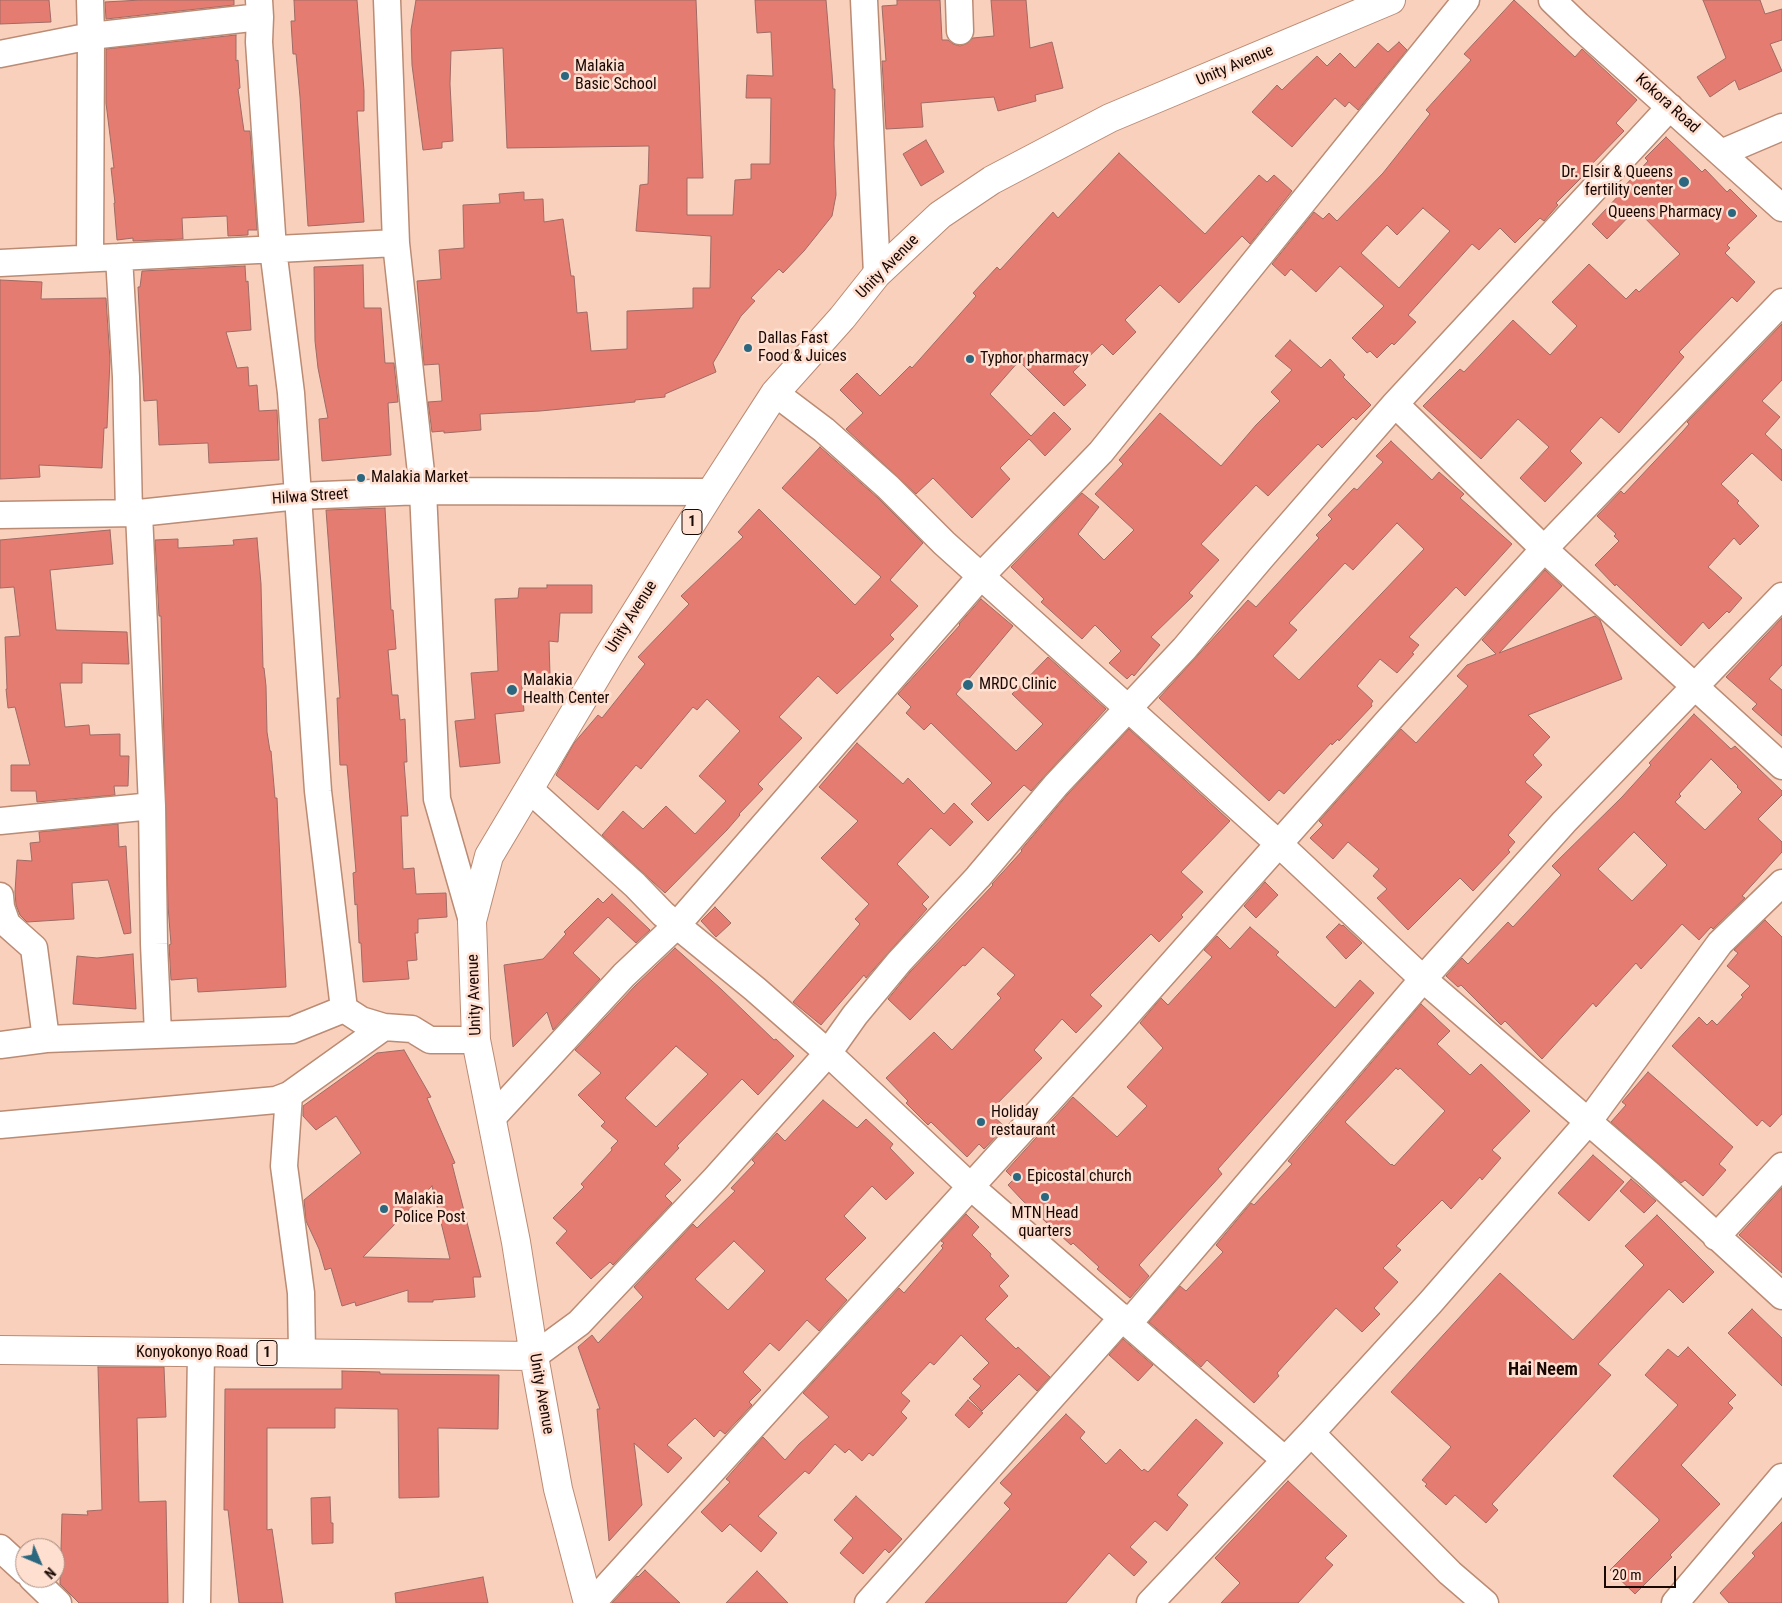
<!DOCTYPE html>
<style>
body{margin:0}
#map{position:relative;width:1782px;height:1603px;overflow:hidden;background:#f9d0bc;font-family:"Roboto Condensed",sans-serif}
canvas{display:block}
.north{position:absolute;left:15px;top:1538px;width:50px;height:50px;box-sizing:border-box;background:#ffdfd0;border:1px solid #a3897e;border-radius:50%;rotate:135deg;font-size:14px;font-weight:700;line-height:20px;text-align:center;color:#190803}
.north::after{content:'';display:block;margin:auto;width:18px;height:22px;background:#2b677f;clip-path:polygon(50% 0,100% 100%,50% 72%,0 100%)}
.scale{position:absolute;left:1604px;top:1566px;width:72px;height:22px;box-sizing:border-box;border:2px solid #190803;border-top:0;padding-left:6px;font-size:15px;line-height:18px;white-space:nowrap;color:#190803;-webkit-text-stroke:4px #ffdfd0;paint-order:stroke}
</style>
<div id="map">
<canvas width="1782" height="1603"></canvas>
<div class="north">N</div>
<div class="scale">20 m</div>
</div>
<script>
const context = document.querySelector('canvas').getContext('2d');
context.lineJoin = 'round';
function paint(path, color) {
  context.fillStyle = color;
  context.fill(path, 'evenodd');
}
function poly(rows) {
  const path = new Path2D();
  for (const r of rows) {
    path.moveTo(r[0], r[1]);
    for (let i = 2; i < r.length; i += 2) path.lineTo(r[i], r[i + 1]);
  }
  return path;
}
function trace(path, color, width, dash) {
  context.strokeStyle = color;
  context.lineWidth = width;
  context.lineCap = dash ? 'butt' : 'round';
  context.setLineDash(dash || []);
  context.stroke(path);
}
function label(font, color, halo, rows, align = 'center') {
  context.font = font + ' "Roboto Condensed",sans-serif';
  context.lineWidth = 5;
  context.setLineDash([]);
  context.textBaseline = 'middle';
  context.strokeStyle = halo;
  context.fillStyle = color;
  for (const [text, x, y, turn = 0] of rows) {
    context.save();
    context.translate(x, y);
    context.rotate((+turn || 0) * Math.PI / 180);
    context.textAlign = isNaN(turn) ? turn : align;
    if (halo) context.strokeText(text, 0, 0);
    context.fillText(text, 0, 0);
    context.restore();
  }
}
const building = poly([
 [0,0,49,0,51,22,0,24,0,0],
 [141,0,234,0,234,5,106,19,105,2,141,0],
 [294,0,357,0,364,91,364,111,357,111,364,222,308,226,300,97,296,54,293,54,291,21,295,21,294,0],
 [416,0,696,0,703,178,687,178,687,215,733,215,735,180,751,179,751,164,770,164,771,98,746,98,747,75,773,76,771,32,757,33,755,0,826,0,832,73,833,89,835,89,834,144,836,195,832,216,804,251,783,273,779,269,751,298,755,301,741,316,713,363,716,372,665,394,665,397,635,400,635,402,540,411,480,414,481,430,444,433,444,431,432,432,428,402,442,401,439,364,424,365,417,281,441,279,439,250,464,248,463,205,500,203,499,194,524,192,524,200,543,199,544,222,563,219,571,276,574,276,577,313,587,312,591,351,627,349,627,311,693,308,693,288,710,288,711,236,636,231,640,185,648,184,649,146,507,148,503,48,451,51,450,84,453,141,442,142,442,148,423,150,412,65,411,30,416,0],
 [897,0,940,0,942,40,948,40,953,44,960,46,968,43,973,38,994,36,991,0,1026,0,1030,48,1052,42,1063,88,1035,95,1036,101,998,111,994,97,921,103,923,127,886,129,882,61,886,61,882,6,897,5,897,0],
 [1514,0,1575,57,1582,49,1637,100,1616,123,1624,131,1587,169,1588,171,1556,203,1558,205,1544,221,1540,218,1515,243,1500,228,1479,250,1472,244,1408,315,1416,322,1394,345,1392,343,1377,358,1370,351,1367,353,1352,338,1384,306,1340,266,1316,292,1291,269,1285,276,1272,264,1314,212,1323,219,1329,213,1337,221,1383,173,1430,114,1426,110,1471,60,1464,54,1514,0],
 [1423,208,1450,231,1399,288,1361,253,1387,225,1397,235,1423,208],
 [1703,0,1760,0,1765,14,1782,9,1782,40,1770,44,1782,71,1739,90,1735,80,1710,97,1697,77,1726,58,1703,0],
 [236,35,236,61,238,60,240,88,238,89,244,131,250,131,257,230,248,230,248,235,228,236,227,216,182,218,183,239,133,241,133,238,117,240,114,203,115,203,111,168,114,168,106,103,106,49,236,35],
 [1399,42,1407,50,1358,110,1349,102,1345,107,1335,98,1292,147,1252,112,1277,85,1282,90,1317,56,1327,66,1340,53,1355,68,1378,43,1388,52,1399,42],
 [1666,137,1702,172,1705,169,1727,192,1730,189,1757,216,1727,245,1730,248,1725,253,1755,282,1737,302,1732,297,1679,352,1684,357,1619,433,1601,417,1570,451,1582,463,1545,502,1520,478,1549,447,1518,419,1481,459,1423,406,1460,369,1464,372,1513,320,1550,355,1577,326,1552,302,1589,264,1626,299,1636,289,1639,292,1680,254,1636,209,1607,239,1592,224,1621,193,1620,191,1648,161,1645,158,1666,137],
 [926,140,944,172,921,186,903,154,926,140],
 [1119,153,1205,234,1259,175,1267,182,1274,175,1292,191,1250,244,1242,236,1179,303,1160,285,1125,320,1136,332,1113,355,1102,344,1073,372,1086,385,1064,406,1019,361,990,394,1031,436,1054,412,1071,429,1045,456,1029,439,1000,468,1010,479,972,518,933,478,916,494,846,429,863,413,840,390,857,373,880,396,910,366,912,368,976,296,973,293,997,267,1000,270,1053,212,1058,218,1119,153],
 [363,265,364,308,381,308,385,363,394,363,398,402,388,403,391,455,322,461,319,419,328,418,318,368,315,341,314,267,363,265],
 [245,266,246,282,248,281,251,330,226,332,237,368,248,367,249,386,257,385,259,411,277,410,279,460,209,463,208,443,159,445,157,400,144,401,138,287,140,287,142,271,245,266],
 [0,280,42,282,41,299,106,298,110,360,107,428,104,428,102,468,39,465,40,477,0,479,0,280],
 [1782,324,1782,380,1762,401,1780,417,1765,434,1782,450,1782,481,1752,453,1721,484,1739,501,1737,503,1759,526,1740,545,1734,538,1708,567,1742,598,1729,613,1727,611,1709,629,1703,622,1681,646,1616,584,1615,586,1595,565,1619,541,1614,536,1616,534,1597,516,1621,491,1624,494,1683,431,1689,424,1687,422,1782,324],
 [1290,340,1321,368,1330,359,1345,375,1343,377,1371,405,1356,420,1353,417,1322,448,1318,444,1268,496,1256,485,1201,544,1219,560,1189,593,1193,596,1151,637,1160,645,1134,676,1132,674,1127,679,1109,663,1121,651,1095,625,1082,639,1041,602,1044,599,1011,567,1082,493,1099,507,1078,534,1104,560,1134,530,1095,494,1123,464,1119,460,1160,413,1221,466,1256,425,1280,401,1271,392,1292,370,1275,356,1290,340],
 [1391,441,1432,480,1439,472,1464,494,1460,498,1512,544,1465,596,1456,587,1409,637,1419,645,1412,653,1414,654,1397,673,1380,659,1357,686,1373,701,1371,704,1372,706,1339,741,1338,739,1332,745,1331,743,1284,794,1279,790,1269,801,1159,698,1248,600,1256,607,1319,538,1316,535,1332,519,1328,515,1354,488,1357,490,1383,462,1376,456,1391,441],
 [1397,523,1424,549,1299,680,1273,656,1297,630,1289,623,1345,563,1353,570,1397,523],
 [820,447,878,498,923,543,890,580,918,606,890,635,894,639,837,694,818,676,779,717,802,738,758,784,763,789,739,814,740,815,727,830,665,893,602,835,623,811,643,829,666,806,695,834,726,801,699,776,740,731,707,699,697,710,693,707,641,769,636,765,598,810,556,775,574,743,598,715,602,718,645,664,638,657,689,604,681,596,743,537,738,532,759,509,855,605,881,577,782,488,820,447],
 [385,508,391,610,393,610,396,649,388,650,392,695,398,695,400,720,405,719,407,762,404,762,408,816,401,816,403,869,414,868,416,894,446,893,447,917,418,919,418,933,415,933,417,960,407,961,409,979,363,982,361,943,359,943,357,904,355,905,353,873,356,872,347,765,340,765,337,698,340,698,326,510,385,508],
 [110,530,113,564,50,570,56,630,127,632,129,664,82,663,82,683,60,683,65,727,89,725,90,735,120,734,120,756,129,756,128,786,114,786,115,795,37,802,36,791,11,791,11,765,30,765,15,707,8,708,6,689,7,689,5,637,20,636,14,587,0,588,0,540,110,530],
 [257,538,261,584,263,668,264,668,266,686,267,732,270,751,271,751,275,798,277,798,286,987,198,992,197,978,171,980,169,945,171,944,168,906,161,616,159,616,155,540,178,539,178,548,234,545,233,540,257,538],
 [1545,570,1562,586,1499,653,1595,616,1600,620,1622,679,1528,715,1550,737,1533,755,1542,765,1525,782,1542,797,1508,835,1515,842,1508,850,1510,852,1473,891,1460,878,1408,930,1377,898,1387,889,1373,876,1379,869,1348,842,1333,859,1310,838,1323,825,1319,821,1401,729,1416,743,1468,686,1457,676,1467,665,1496,654,1482,640,1545,570],
 [547,585,592,585,592,613,560,613,558,642,549,641,550,675,521,676,524,711,495,714,500,763,460,767,455,721,475,719,471,673,498,671,495,599,518,598,519,588,547,588,547,585],
 [981,599,1013,626,956,694,1016,751,1043,724,1012,694,1048,657,1106,709,1031,791,1024,785,988,821,971,804,992,783,931,723,924,730,906,713,911,707,898,694,960,625,959,624,981,599],
 [1782,618,1782,665,1769,679,1782,690,1782,736,1752,709,1757,704,1726,677,1782,618],
 [1694,714,1731,749,1735,746,1782,791,1782,795,1758,819,1782,842,1782,852,1742,896,1745,898,1713,929,1711,927,1699,940,1682,924,1641,969,1636,963,1596,1007,1593,1003,1542,1059,1505,1021,1501,1025,1461,985,1458,987,1446,976,1462,958,1468,964,1508,922,1513,927,1561,875,1552,866,1622,797,1651,765,1649,763,1694,714],
 [1711,759,1738,786,1737,787,1742,792,1705,830,1675,802,1681,796,1679,794,1711,759],
 [1634,832,1667,865,1632,901,1598,869,1634,832],
 [1129,729,1230,821,1181,872,1203,892,1181,915,1183,917,1159,942,1151,934,1090,995,1102,1006,1076,1033,1062,1019,1034,1050,1042,1058,989,1112,1005,1127,984,1149,979,1144,967,1157,931,1122,928,1125,906,1103,908,1101,886,1078,934,1032,952,1050,1001,998,997,994,1015,975,983,947,965,966,963,965,910,1020,888,999,910,972,993,885,992,884,1022,851,1021,850,1067,795,1129,729],
 [857,743,903,784,908,778,944,814,954,803,973,822,950,846,931,828,897,864,929,897,922,904,927,909,866,978,864,975,821,1025,793,1002,860,924,855,919,869,904,821,858,858,821,819,787,857,743],
 [118,824,119,847,126,846,131,933,124,934,108,880,72,883,74,919,27,922,20,915,16,905,15,892,17,860,32,861,30,843,40,842,39,832,118,824],
 [1265,882,1278,895,1256,918,1244,906,1265,882],
 [612,894,650,930,636,943,608,917,573,953,600,979,553,1030,547,1012,513,1047,504,965,543,959,566,934,564,932,598,898,603,903,612,894],
 [715,907,731,923,716,937,701,921,715,907],
 [1765,920,1782,937,1782,1114,1770,1127,1762,1120,1757,1126,1672,1046,1699,1017,1707,1025,1712,1020,1717,1025,1743,997,1741,995,1750,986,1727,966,1738,953,1734,950,1765,920],
 [1339,924,1342,926,1343,925,1362,943,1346,959,1326,937,1339,924],
 [1250,927,1279,952,1276,955,1335,1008,1360,980,1374,993,1218,1169,1222,1174,1139,1265,1149,1276,1130,1298,1097,1269,1099,1267,1073,1243,1071,1245,1023,1201,1008,1185,1014,1179,1006,1171,1073,1097,1117,1137,1147,1106,1127,1087,1163,1048,1140,1023,1161,998,1168,1005,1212,957,1204,950,1217,936,1230,949,1250,927],
 [675,948,721,989,774,1040,776,1039,794,1056,758,1095,742,1079,677,1146,679,1148,664,1164,681,1180,665,1196,672,1203,613,1265,610,1262,591,1279,556,1243,567,1231,553,1218,584,1187,581,1184,612,1150,611,1148,618,1141,601,1126,605,1122,578,1095,601,1073,575,1050,635,986,675,948],
 [676,1046,708,1074,656,1127,625,1098,676,1046],
 [133,954,136,1009,73,1004,77,956,97,958,133,954],
 [1421,1004,1450,1031,1437,1044,1470,1075,1481,1064,1530,1111,1492,1150,1501,1158,1482,1180,1480,1177,1451,1209,1442,1200,1396,1246,1401,1250,1383,1268,1398,1282,1374,1308,1380,1314,1362,1332,1336,1308,1277,1373,1279,1376,1254,1403,1207,1360,1201,1367,1149,1322,1180,1286,1186,1291,1223,1252,1216,1245,1251,1203,1254,1205,1292,1164,1288,1161,1421,1004],
 [1396,1068,1398,1070,1400,1068,1445,1111,1394,1166,1392,1164,1391,1165,1345,1122,1396,1068],
 [404,1050,431,1097,427,1098,455,1163,452,1164,481,1277,473,1277,475,1297,433,1300,433,1302,408,1302,408,1290,356,1306,355,1302,342,1306,331,1268,325,1270,319,1249,306,1221,304,1200,361,1153,336,1116,316,1130,303,1116,303,1106,377,1053,404,1050],
 [432,1186,450,1259,363,1257,432,1186],
 [1648,1072,1733,1147,1719,1164,1726,1170,1703,1196,1685,1180,1681,1183,1611,1122,1626,1105,1622,1102,1648,1072],
 [823,1100,857,1128,866,1119,893,1144,890,1148,914,1173,886,1200,872,1186,844,1216,866,1238,825,1279,847,1300,819,1331,807,1320,779,1351,770,1343,743,1372,761,1390,749,1402,752,1405,725,1434,720,1430,714,1437,695,1418,667,1445,682,1458,668,1473,634,1443,642,1505,609,1541,597,1409,600,1409,578,1347,592,1335,598,1343,643,1297,634,1287,693,1224,697,1228,735,1191,731,1188,755,1163,752,1160,777,1133,785,1141,823,1100],
 [734,1241,765,1271,728,1310,695,1279,734,1241],
 [1593,1155,1624,1182,1589,1221,1558,1193,1593,1155],
 [1631,1179,1656,1201,1644,1213,1620,1191,1631,1179],
 [1782,1188,1782,1273,1739,1235,1782,1188],
 [966,1214,979,1227,972,1235,991,1254,990,1256,1009,1276,999,1286,1008,1296,985,1319,1016,1349,1018,1347,1050,1377,1037,1391,1019,1374,982,1411,969,1398,981,1386,973,1379,989,1363,961,1335,934,1365,930,1362,901,1393,910,1401,901,1412,907,1418,873,1456,869,1453,862,1461,849,1449,845,1453,835,1444,809,1474,805,1471,758,1516,777,1533,761,1552,730,1524,722,1532,701,1512,730,1482,726,1479,763,1437,785,1460,799,1444,829,1417,803,1393,899,1288,904,1293,943,1248,941,1246,944,1243,941,1241,966,1214],
 [1657,1215,1714,1272,1683,1303,1669,1289,1598,1364,1611,1375,1492,1504,1498,1510,1486,1523,1455,1495,1446,1505,1425,1486,1427,1484,1422,1480,1451,1447,1391,1392,1500,1273,1573,1340,1644,1265,1625,1246,1657,1215],
 [1752,1309,1782,1338,1782,1386,1728,1333,1752,1309],
 [1123,1339,1153,1365,1138,1381,1109,1355,1123,1339],
 [1688,1347,1736,1395,1728,1403,1733,1408,1681,1465,1720,1504,1670,1555,1672,1557,1635,1594,1610,1570,1659,1521,1659,1519,1613,1476,1678,1405,1645,1375,1668,1349,1678,1357,1688,1347],
 [98,1367,164,1367,166,1417,137,1418,139,1502,166,1501,168,1603,79,1603,60,1584,62,1514,88,1515,87,1511,102,1510,98,1367],
 [342,1371,380,1372,380,1374,499,1375,498,1429,438,1428,439,1497,399,1498,398,1409,335,1408,335,1428,267,1428,267,1530,272,1529,283,1603,239,1603,228,1510,224,1510,225,1389,342,1389,342,1371],
 [968,1400,983,1413,969,1428,955,1415,968,1400],
 [1066,1414,1085,1432,1080,1438,1106,1464,1120,1449,1142,1471,1144,1469,1148,1472,1196,1419,1223,1443,1177,1495,1188,1505,1167,1531,1155,1521,1130,1547,1147,1562,1134,1576,1109,1553,1066,1603,925,1603,1010,1509,1004,1503,1012,1494,1000,1483,1066,1414],
 [1288,1481,1347,1536,1325,1558,1333,1565,1298,1603,1221,1603,1240,1583,1215,1558,1288,1481],
 [856,1496,902,1539,889,1553,885,1549,863,1574,840,1553,853,1538,834,1520,856,1496],
 [330,1497,331,1523,333,1523,333,1543,312,1544,311,1498,330,1497],
 [1782,1522,1782,1603,1729,1603,1720,1593,1755,1556,1752,1553,1782,1522],
 [645,1570,680,1603,612,1603,637,1576,638,1577,645,1570],
 [757,1571,788,1603,726,1603,757,1571],
 [483,1577,488,1603,396,1603,395,1593,483,1577]
]);
const minor = poly([
 [90,0,91,36,90,258],
 [259,0,260,17,259,42,273,249,291,393,318,791,344,1009,361,1020,384,1027,412,1029,430,1040,476,1040],
 [387,0,396,243,423,491,437,799,472,921],
 [864,0,877,274],
 [959,0,960,31],
 [1552,0,1578,25,1782,208],
 [0,54,91,36,260,17],
 [1721,153,1782,127],
 [119,257,126,377,129,513],
 [0,263,396,243],
 [775,393,824,430,888,487,944,543,1279,844,1423,979,1649,1174,1782,1296],
 [1395,404,1544,549,1782,766],
 [139,513,152,806,154,944,158,1034],
 [0,515,139,513,298,496,423,491,711,492],
 [529,789,635,885,663,914,755,989,828,1053,970,1186,1285,1460],
 [0,821,152,806],
 [0,896,1,907,7,924,34,948,46,1039],
 [0,1045,46,1039,292,1030,344,1009],
 [289,1095,284,1166,301,1293,302,1352],
 [492,1118,624,975,676,926,981,576,1101,452,1466,0],
 [0,1125,276,1100,289,1095,384,1027],
 [1716,1237,1782,1166],
 [1129,1323,1423,979,1564,822,1782,596],
 [534,1356,579,1323,715,1179,828,1053,855,1015,899,962,978,877,1056,785,1184,649,1261,558,1395,404,1670,107],
 [1311,1433,1450,1573,1485,1603],
 [0,1548,25,1571],
 [32,1578,58,1603],
 [197,1603,201,1353],
 [592,1603,1115,1028,1388,721,1544,549,1782,302],
 [868,1603,1123,1317],
 [1150,1603,1311,1433,1430,1303,1588,1122,1720,943,1782,883],
 [1675,1603,1782,1477]
]);
const major = poly([
 [0,1350,534,1356],
 [588,1603,558,1489,534,1356,516,1242,476,1040,472,921,489,856,609,655,711,492,775,393,842,318,877,274,940,215,992,180,1110,118,1391,0]
]);
const markers = [
 [565,76,5,"#2b677f"],
 [1684,182,6,"#2b677f"],
 [1732,213,5,"#2b677f"],
 [748,348,5,"#2b677f"],
 [970,359,5,"#2b677f"],
 [361,478,5,"#2b677f"],
 [968,685,6,"#2b677f"],
 [512,690,6,"#2b677f"],
 [981,1122,5,"#2b677f"],
 [1017,1177,5,"#2b677f"],
 [1045,1197,5,"#2b677f"],
 [384,1209,5,"#2b677f"]
];
const shields = [
 [692,522,20],
 [267,1353,20]
];
const shieldNames = [
 ["1",692,522],
 ["1",267,1353]
];
const streetNames = [
 ["Unity Avenue",1235,66,-23],
 ["Kokora Road",1667,104,42],
 ["Unity Avenue",888,267,-46],
 ["Hilwa Street",310,497,-4],
 ["Unity Avenue",632,617,-58],
 ["Unity Avenue",475,995,-92],
 ["Konyokonyo Road",192,1353],
 ["Unity Avenue",541,1394,80]
];
const poiNames = [
 ["Malakia",575,67],
 ["Basic School",575,85],
 ["Dr. Elsir & Queens",1673,173,"right"],
 ["fertility center",1673,191,"right"],
 ["Queens Pharmacy",1722,213,"right"],
 ["Dallas Fast",758,339],
 ["Food & Juices",758,357],
 ["Typhor pharmacy",980,359],
 ["Malakia Market",371,478],
 ["Malakia",523,681],
 ["Health Center",523,699],
 ["MRDC Clinic",979,685],
 ["Holiday",991,1113],
 ["restaurant",991,1131],
 ["Epicostal church",1027,1177],
 ["Malakia",394,1200],
 ["Police Post",394,1218],
 ["MTN Head",1045,1214,"center"],
 ["quarters",1045,1232,"center"]
];
const neighbourhoodNames = [
 ["Hai Neem",1543,1370]
];
paint(building, '#e57c71');
trace(building, '#9f6b65', 1);
trace(minor, '#bb8b74', 29);
trace(major, '#bb8b74', 30);
trace(minor, '#fff', 26);
trace(major, '#fff', 28);
for (const [x, y, r, color] of markers) {
  const dot = new Path2D();
  dot.arc(x, y, r, 0, 2 * Math.PI);
  context.fillStyle = color;
  context.fill(dot);
  trace(dot, '#ffdfd0', 2);
}
for (const [x, y, w] of shields) {
  const box = new Path2D();
  box.roundRect(x - w / 2, y - 12.5, w, 25, 4);
  context.fillStyle = '#ffdfd0';
  context.fill(box);
  trace(box, '#190803', 1);
}
label('bold 15px', '#190803', null, shieldNames);
label('16px', '#190803', '#ffdfd0', streetNames);
label('16px', '#190803', '#ffdfd0', poiNames, 'left');
label('bold 18px', '#190803', '#ffdfd0', neighbourhoodNames);
</script>
